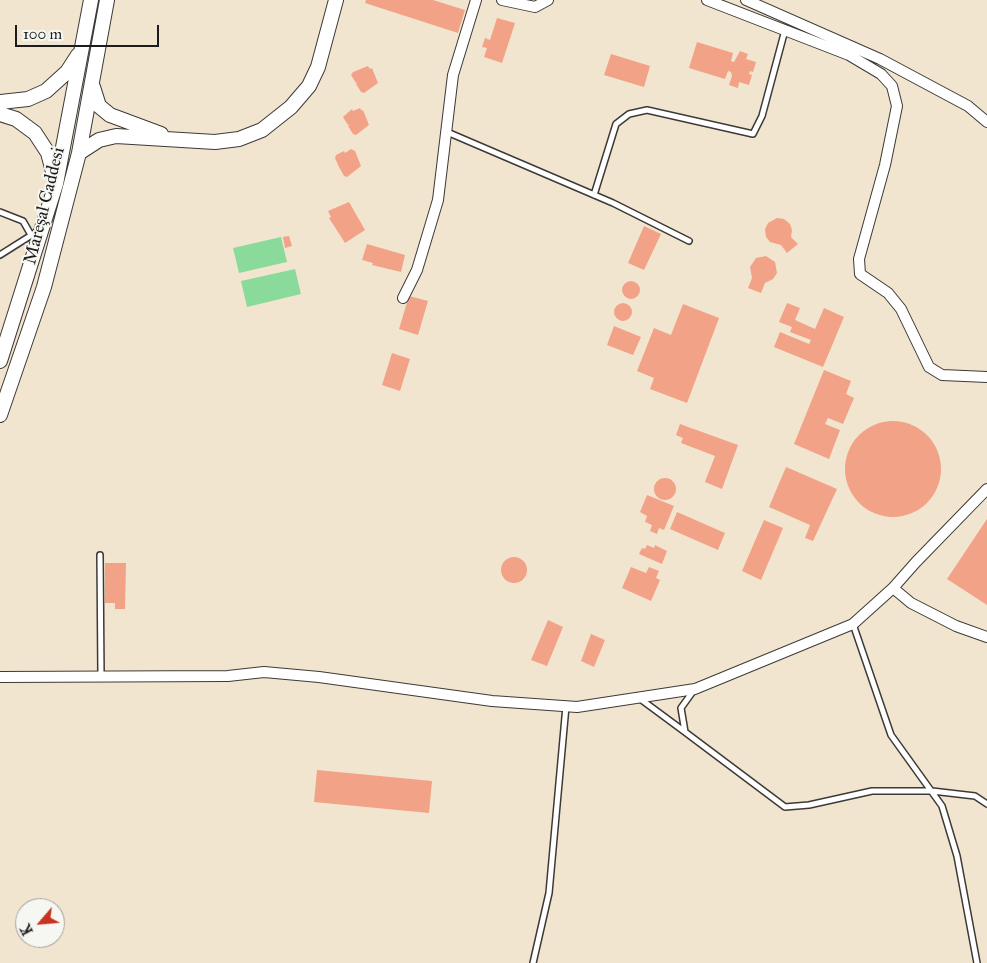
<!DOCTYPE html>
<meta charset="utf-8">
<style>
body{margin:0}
#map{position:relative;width:987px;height:963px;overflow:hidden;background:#f2e5cf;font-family:"IM FELL Great Primer",serif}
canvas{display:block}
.north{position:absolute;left:15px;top:898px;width:50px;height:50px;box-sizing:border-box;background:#f6f6f2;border:1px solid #9f9f9c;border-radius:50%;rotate:243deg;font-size:14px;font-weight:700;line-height:20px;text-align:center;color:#1c1c1c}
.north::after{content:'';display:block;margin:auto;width:18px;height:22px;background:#c8321e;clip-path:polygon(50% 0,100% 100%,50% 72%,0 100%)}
.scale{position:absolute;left:15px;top:25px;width:144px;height:22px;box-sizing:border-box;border:2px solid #1c1c1c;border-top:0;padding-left:6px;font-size:15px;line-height:18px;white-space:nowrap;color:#1c1c1c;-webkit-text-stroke:4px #f6f6f2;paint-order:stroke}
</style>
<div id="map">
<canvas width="987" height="963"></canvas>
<div class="north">K</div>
<div class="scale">100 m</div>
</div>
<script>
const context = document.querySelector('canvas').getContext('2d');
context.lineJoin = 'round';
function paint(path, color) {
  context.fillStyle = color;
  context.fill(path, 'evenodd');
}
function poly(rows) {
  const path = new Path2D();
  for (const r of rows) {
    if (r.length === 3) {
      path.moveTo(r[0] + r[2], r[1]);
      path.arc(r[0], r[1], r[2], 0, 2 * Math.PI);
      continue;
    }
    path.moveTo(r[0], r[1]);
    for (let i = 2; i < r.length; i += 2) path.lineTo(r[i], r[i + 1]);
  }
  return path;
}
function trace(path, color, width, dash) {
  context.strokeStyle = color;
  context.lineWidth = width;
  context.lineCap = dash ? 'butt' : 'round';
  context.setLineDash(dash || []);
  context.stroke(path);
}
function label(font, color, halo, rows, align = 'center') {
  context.font = font + ' "IM FELL Great Primer",serif';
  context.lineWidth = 4;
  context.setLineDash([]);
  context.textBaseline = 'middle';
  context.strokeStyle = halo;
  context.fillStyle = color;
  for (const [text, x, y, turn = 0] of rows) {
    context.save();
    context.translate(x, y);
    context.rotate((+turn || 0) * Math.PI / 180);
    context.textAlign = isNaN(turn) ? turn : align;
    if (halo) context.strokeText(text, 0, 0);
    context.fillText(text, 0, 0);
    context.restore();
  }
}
const green = poly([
 [281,237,287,262,239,273,233,248],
 [295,269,301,294,247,307,241,281]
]);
const building = poly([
 [366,0,433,0,465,10,458,33,365,3],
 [497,18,515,23,502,63,484,57,487,48,482,47,485,38,490,40],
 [697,42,733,53,731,61,734,62,740,51,748,54,746,59,756,62,753,72,750,71,749,74,752,75,749,85,739,82,738,88,729,85,732,76,731,72,728,71,725,79,689,68],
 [611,54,650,66,644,87,604,75],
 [368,66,370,69,372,68,378,83,364,93,361,92,356,84,358,82,356,83,351,75,353,72],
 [360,108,362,111,363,110,369,125,356,135,353,134,348,126,350,124,348,125,343,117,352,109,353,111],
 [351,149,355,151,361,166,347,177,344,176,339,167,341,165,339,167,335,158,336,155,344,151,345,153],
 [349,202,365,230,345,243,329,218,331,217,328,211],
 [777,218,784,219,790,224,792,230,791,237,798,244,787,253,781,245,770,242,766,237,765,229,768,223],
 [644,226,661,234,644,270,628,263],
 [289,236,292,246,285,248,283,237],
 [367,244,405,255,401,272,372,265,373,263,362,260],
 [766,256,775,262,777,273,773,279,765,283,761,293,748,288,752,278,750,267,756,258],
 [631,290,9],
 [409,296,428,301,418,335,399,329],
 [623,312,9],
 [787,303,800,308,795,320,815,329,824,308,844,317,823,367,774,347,780,332,809,344,811,340,790,332,792,327,779,322],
 [683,304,719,318,687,403,650,389,654,378,637,371,654,328,671,335],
 [614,326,641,337,633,355,607,345],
 [392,353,410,359,400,391,382,385],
 [824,370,851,381,846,394,854,398,843,424,828,418,825,424,840,430,829,459,794,444],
 [893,469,48],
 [680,424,738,445,722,489,705,482,715,456,681,443,683,438,676,435],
 [786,467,837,489,813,541,805,538,810,525,769,507],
 [665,489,11],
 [647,495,674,506,664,530,659,528,657,534,650,531,652,525,645,522,647,516,640,512],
 [677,512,725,533,718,550,670,529],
 [987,519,987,605,947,579],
 [764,520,783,528,761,580,742,571],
 [647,545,654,548,655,545,667,551,662,564,639,554,642,548,645,549],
 [514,570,13],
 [105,563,126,563,125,609,115,609,115,603,105,603],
 [631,567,646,573,649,567,659,571,656,578,660,580,651,601,622,588],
 [548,620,563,627,547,666,531,660],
 [591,634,605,640,594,667,581,661],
 [317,770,432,781,429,813,314,802]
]);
const lane = poly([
 [447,132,613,203,689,241],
 [594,195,616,124,629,114,647,110,753,134,762,116,785,30],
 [0,212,23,221,31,235],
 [0,255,38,231],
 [100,555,101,676],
 [853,624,891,735,942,806,957,856,977,963],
 [639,698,685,732,681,708,694,690],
 [685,732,785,807,809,805,872,791,932,791,975,796,987,804],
 [533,963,549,893,566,706]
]);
const street = poly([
 [502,0,535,7,548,0],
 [707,0,849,55,881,74,892,86,897,106,885,165,859,259,860,274,888,293,901,309,929,367,942,375,987,377],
 [746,0,880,59,968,106,987,122],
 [403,298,417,270,438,200,453,75,476,0],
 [893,588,911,603,956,626,987,637],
 [0,677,228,676,264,672,319,677,492,701,577,707,695,689,853,624,893,588,916,562,987,489]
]);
const secondary = poly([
 [93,87,99,106,110,115,161,134],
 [0,102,28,99,46,91,67,72,78,55],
 [0,114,16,119,35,133,48,153,55,179],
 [79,153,99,140,116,136,215,142,239,139,262,130,291,107,309,86,318,67,336,0],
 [0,361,56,184,91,0],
 [0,415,44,287,79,153,107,0]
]);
const streetNames = [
 ["Mareşal Caddesi",45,206,-76]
];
paint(green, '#8adb9b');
paint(building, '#f2a287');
trace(lane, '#3c3a37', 8);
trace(street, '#3c3a37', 12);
trace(secondary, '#3c3a37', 16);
trace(lane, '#fff', 5);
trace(street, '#fff', 10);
trace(secondary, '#fff', 14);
label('18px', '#1c1c1c', '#f6f6f2', streetNames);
</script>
